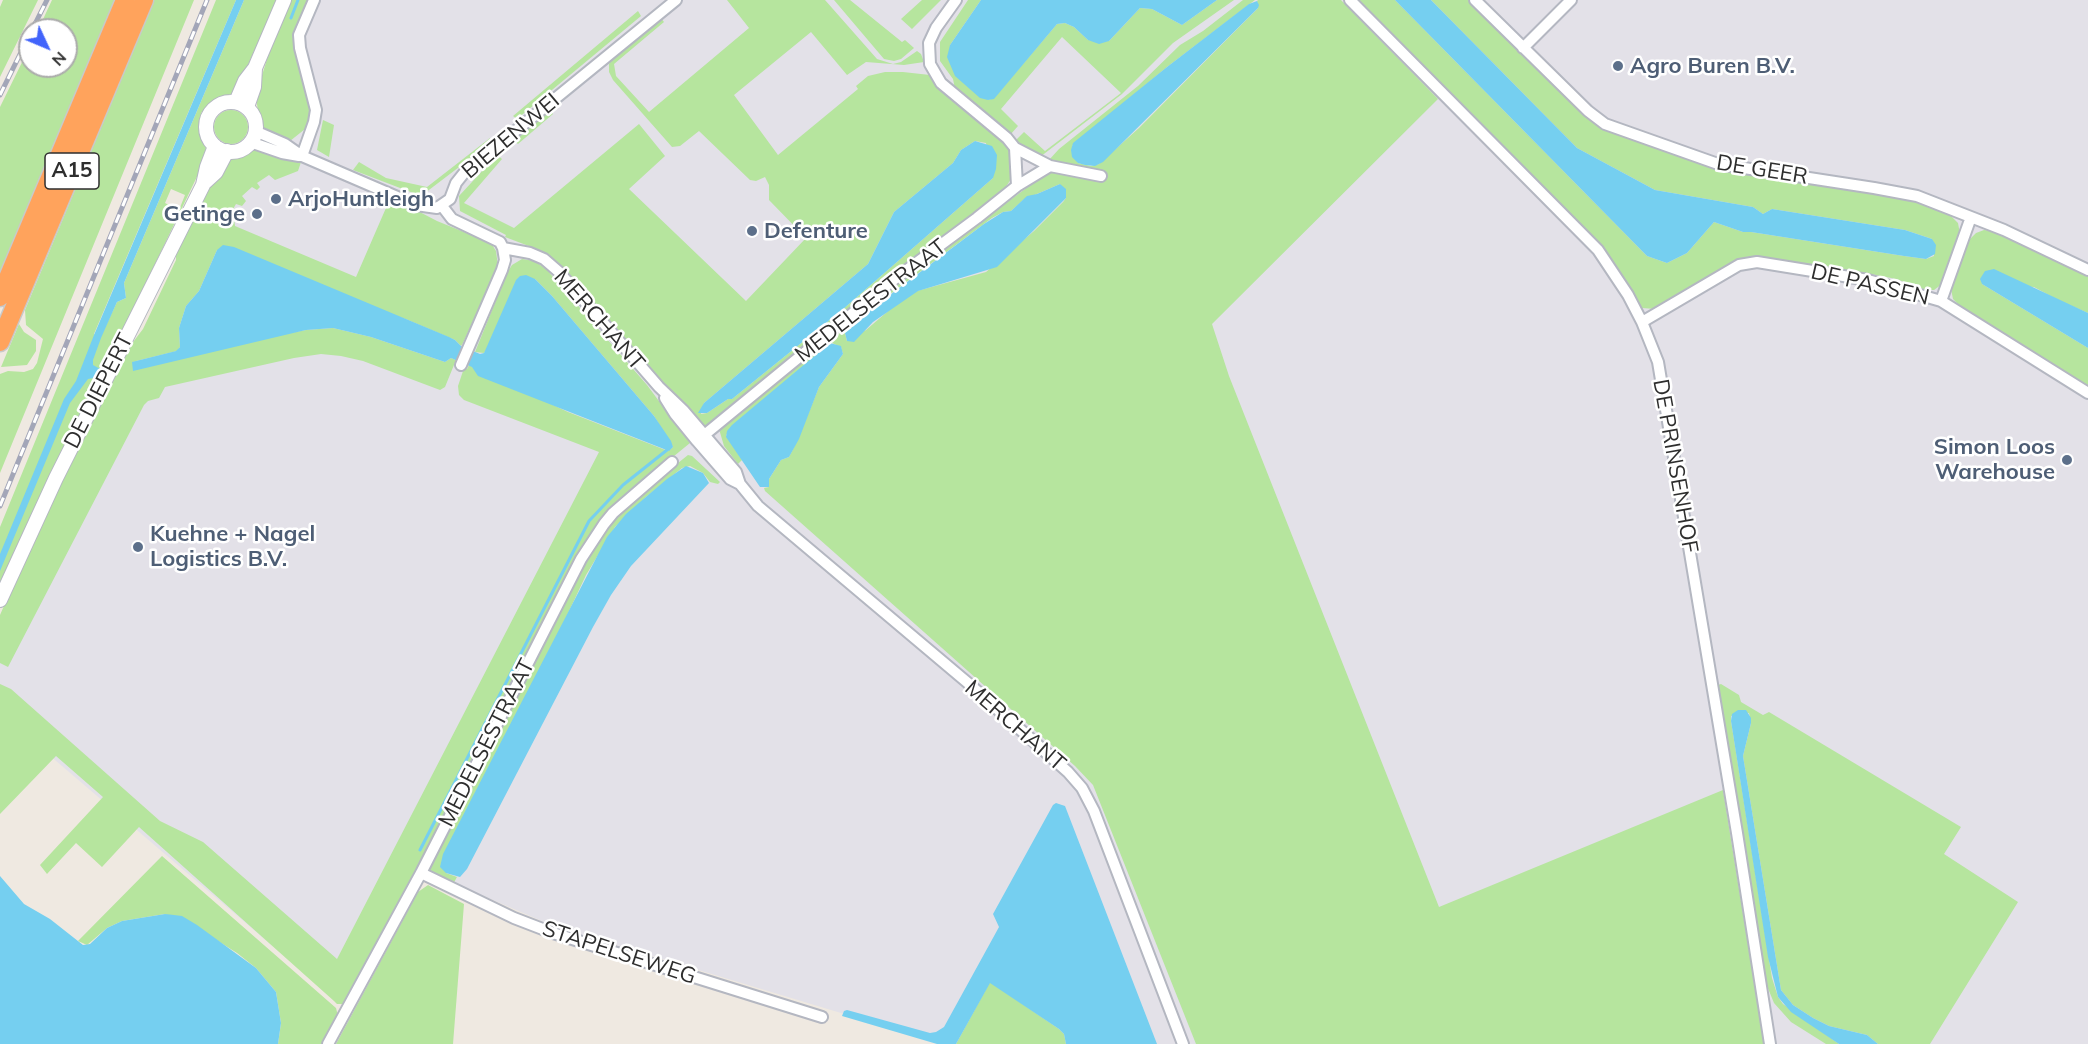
<!DOCTYPE html>
<style>
body{margin:0}
#map{position:relative;width:2088px;height:1044px;overflow:hidden;background:#efe9e1;font-family:Mulish,sans-serif}
canvas{display:block}
.north{position:absolute;left:18px;top:18px;width:60px;height:60px;box-sizing:border-box;background:#fff;border:2px solid #ababab;border-radius:50%;rotate:134deg;font-size:16px;font-weight:700;line-height:24px;text-align:center;color:#2e2e2e}
.north::after{content:'';display:block;margin:auto;width:21px;height:27px;background:#4264fb;clip-path:polygon(50% 0,100% 100%,50% 72%,0 100%)}
</style>
<div id="map">
<canvas width="2088" height="1044"></canvas>
<div class="north">N</div>
</div>
<script>
const context = document.querySelector('canvas').getContext('2d');
context.lineJoin = 'round';
function paint(path, color) {
  context.fillStyle = color;
  context.fill(path, 'evenodd');
}
function poly(rows) {
  const path = new Path2D();
  for (const r of rows) {
    if (r.length === 3) {
      path.moveTo(r[0] + r[2], r[1]);
      path.arc(r[0], r[1], r[2], 0, 2 * Math.PI);
      continue;
    }
    path.moveTo(r[0], r[1]);
    for (let i = 2; i < r.length; i += 2) path.lineTo(r[i], r[i + 1]);
  }
  return path;
}
function trace(path, color, width, dash) {
  context.strokeStyle = color;
  context.lineWidth = width;
  context.lineCap = dash ? 'butt' : 'round';
  context.setLineDash(dash || []);
  context.stroke(path);
}
function label(font, color, halo, rows, align = 'center') {
  context.font = font + ' Mulish,sans-serif';
  context.lineWidth = 5;
  context.setLineDash([]);
  context.textBaseline = 'middle';
  context.strokeStyle = halo;
  context.fillStyle = color;
  for (const [text, x, y, turn = 0] of rows) {
    context.save();
    context.translate(x, y);
    context.rotate((+turn || 0) * Math.PI / 180);
    context.textAlign = isNaN(turn) ? turn : align;
    if (halo) context.strokeText(text, 0, 0);
    context.fillText(text, 0, 0);
    context.restore();
  }
}
const industrial = poly([
 [298,0,2088,0,2088,1044,1134,1044,937,1042,556,927,411,865,338,1002,0,713,0,622,184,261,254,176,278,158,281,71]
]);
const green = poly([
 [3,0,38,0,0,77,0,7],
 [52,0,116,0,0,277,0,107,30,46,30,66,66,66,66,30,38,30],
 [154,0,194,0,0,473,0,374,8,371,24,372,33,369,37,363,43,339,26,325,25,310],
 [216,0,236,0,94,334,100,338,117,302,126,298,124,283,244,0,277,0,239,85,231,94,209,104,201,113,200,135,206,146,205,160,0,587,0,527],
 [171,189,185,195,179,210,165,203],
 [289,0,310,0,294,38,309,104,309,120,305,129,290,141,276,136,264,128,258,113,256,95,275,33],
 [727,0,825,0,877,59,893,64,901,62,917,51,921,54,924,62,904,65,866,62,847,75,811,32,734,95,778,155,858,89,856,86,868,76,885,72,903,72,930,75,1002,139,1010,148,1013,165,1011,179,1002,193,706,430,554,261,534,248,505,237,506,235,460,211,459,196,497,155,502,159,464,203,514,228,639,124,665,156,629,189,746,301,806,238,769,200,769,185,765,177,756,181,750,180,699,131,680,146,672,147,613,80,609,72,609,64,613,58,661,18,664,22,614,64,616,76,649,112,749,28],
 [975,141,986,143,993,178,842,310,732,399,728,399,707,413,701,414,704,403,868,264,894,212,953,163,961,150],
 [834,0,850,0,902,42,905,40,914,48,901,59,894,61,884,59],
 [922,0,941,0,912,29,901,19],
 [968,0,981,0,950,45,988,100,994,98,1057,24,1065,23,1074,27,1088,40,1109,41,1140,8,1152,9,1182,25,1217,0,1234,0,1173,43,1122,94,1040,157,1024,148,1016,140,1024,132,1045,151,1121,93,1062,37,1001,109,1018,126,1010,135,955,89,953,79,940,61,940,42],
 [1243,0,1255,0,1167,67,1072,146,1078,163,1091,166,1099,164,1139,128,1258,8,1257,1,1258,0,1341,0,1438,99,1212,324,1229,376,1439,907,1723,790,1764,1044,1196,1044,1093,785,1075,766,765,491,764,488,769,487,769,479,781,460,789,457,798,439,819,387,843,354,841,347,832,343,726,435,742,460,738,464,724,446,719,429,857,313,1044,175,1054,170,1083,169,1049,160,1059,149,1138,86,1180,45,1203,31],
 [1060,184,1066,198,1063,202,1034,231,986,272,917,291,894,306,866,330,847,341,845,333,881,301,992,218,1003,212,1011,211,1023,200],
 [1357,0,1395,0,1647,256,1667,263,1687,253,1714,222,1743,232,1751,232,1904,256,1926,259,1934,256,1932,239,1905,230,1772,209,1763,214,1753,207,1655,190,1577,148,1431,0,1468,0,1555,87,1603,128,1715,169,1853,189,1916,202,1949,214,1958,223,1960,234,1942,284,1934,290,1926,290,1896,279,1861,272,1752,257,1738,260,1655,309,1642,308,1606,253],
 [638,11,641,16,517,119,513,116],
 [551,110,553,114,518,144,514,141],
 [231,127,17],
 [323,120,334,125,329,157,317,150],
 [490,138,492,142,421,196,353,170,359,162,386,178,427,187],
 [257,149,301,162,298,171,275,180,269,175,257,183,260,187,257,190,252,187,242,196,246,201,242,206,236,204,229,216,234,219,235,226,356,277,389,201,414,209,437,221,491,243,496,251,498,266,463,343,461,346,455,340,408,320,217,250,199,291,186,306,179,328,180,347,177,351,132,362,306,330,333,328,371,337,445,362,451,358,456,360,445,387,440,390,363,361,341,356,321,354,294,358,165,387,159,398,148,401,144,405,8,667,0,663,0,615,37,530,127,350,143,329,176,260,176,247,221,168,230,158],
 [1984,230,1994,231,2088,275,2088,313,2058,300,2034,287,1982,284,2088,348,2088,388,1959,305,1953,299,1951,289,1969,240,1976,233],
 [522,259,535,261,547,270,647,385,690,443,630,492,611,510,345,1004,337,1004,334,1001,139,827,102,867,76,843,47,874,40,865,103,797,56,756,0,814,0,684,11,689,160,821,203,842,337,959,599,452,464,400,459,395,458,386,464,368,467,369,469,365,568,412,668,451,673,447,654,416,552,296,535,279,484,353,475,352,507,273,512,265],
 [19,324,24,332,36,340,36,351,27,365,1,367],
 [688,455,692,456,720,482,718,484,710,482,703,473,690,466,682,468,646,497,615,527,586,575,446,873,457,877,452,886,436,878,426,869,586,557,606,526,632,500],
 [1721,684,1739,695,1741,702,1763,715,1769,712,1961,827,1944,854,2018,902,1930,1044,1878,1044,1867,1035,1829,1026,1813,1018,1793,1005,1781,990,1743,756,1751,723,1749,713,1731,716,1731,721,1772,978,1778,997,1783,1004,1839,1044,1826,1044,1791,1022,1774,1003,1767,986,1764,975,1718,685],
 [162,856,336,1008,338,1016,322,1044,278,1044,281,1023,276,992,256,968,237,953,218,941,165,914,122,921,107,928,87,945,78,941],
 [428,885,464,904,453,1044,336,1044,418,892],
 [990,982,1059,1029,1064,1034,1066,1044,956,1044]
]);
const water = poly([
 [236,0,244,0,124,283,126,298,117,302,101,338,93,360,93,365,102,370,99,377,88,379,70,403,0,571,0,554,64,399,76,381,94,335],
 [981,0,1217,0,1182,25,1152,9,1140,8,1109,41,1099,44,1088,40,1074,27,1065,23,1057,24,994,99,988,100,980,98,955,76,947,57,950,45],
 [1395,0,1431,0,1577,148,1655,190,1753,207,1763,214,1772,209,1905,230,1932,239,1936,245,1935,254,1926,259,1904,256,1751,232,1743,232,1714,222,1687,253,1667,263,1647,256],
 [1257,1,1259,5,1258,8,1103,162,1095,166,1085,165,1078,163,1072,157,1071,150,1073,143,1167,67,1249,4],
 [975,141,992,146,997,155,996,169,993,178,842,310,732,399,728,399,707,413,698,413,704,403,868,264,894,212,953,163,961,150],
 [1060,184,1066,189,1066,198,997,267,918,291,873,322,854,342,847,341,845,333,874,307,984,224,1003,212,1011,211,1027,196,1037,194],
 [223,245,234,247,449,337,455,340,461,346,480,354,484,353,488,344,516,280,520,276,526,275,535,279,552,296,654,416,671,441,673,447,669,451,478,376,472,367,451,358,445,362,371,337,333,328,306,330,133,371,132,362,176,351,180,347,179,328,186,306,199,291,217,250],
 [1994,269,2088,313,2088,348,1982,284,1980,279,1985,271],
 [830,343,841,346,843,354,819,387,799,439,789,457,781,460,769,479,769,487,760,487,726,437,727,431,732,425],
 [686,466,703,473,709,483,631,566,611,595,593,627,467,869,460,877,446,873,440,867,443,854,607,537,626,514,667,479],
 [1738,710,1746,710,1751,718,1751,723,1743,756,1781,990,1793,1005,1813,1018,1829,1026,1867,1035,1878,1044,1839,1044,1791,1012,1778,997,1768,957,1731,721,1732,714],
 [1056,803,1065,806,1157,1044,1066,1044,1064,1034,1059,1029,990,983,956,1044,937,1044,842,1016,844,1011,847,1010,930,1033,936,1032,944,1027,999,927,993,914,1053,805],
 [0,876,24,904,50,919,83,945,90,944,107,928,122,921,165,914,174,915,182,916,197,925,256,968,276,992,281,1023,278,1044,0,1044]
]);
const stream = poly([
 [291,18,298,0],
 [420,850,589,521,623,485,667,450]
]);
const street = poly([
 [956,0,936,28,929,43,930,64,941,83,1007,138,1015,148,1017,186],
 [1350,0,1598,250,1628,295,1642,322,1658,362,1737,833,1770,1044],
 [1475,0,1588,111,1605,124,1718,164,1874,188,1917,196,2004,230,2088,270],
 [1523,48,1571,0],
 [255,131,285,144,302,156,416,205,437,208,450,199,456,183,464,173,676,0],
 [250,142,282,153,299,156],
 [1015,148,1050,166,1101,176],
 [302,156,314,122,316,110,300,48,299,35,314,0],
 [442,206,452,219,500,242,503,248,530,253,544,259,559,272,659,387,683,410,736,472,740,484,758,506,968,683,1068,772,1082,788,1094,811,1183,1044],
 [1941,301,1971,217],
 [1642,322,1739,265,1757,262,1868,280,1941,301,2088,393],
 [461,365,502,270,505,260,503,248],
 [665,398,675,414,697,441,730,479,740,484],
 [697,441,892,281,977,218,1017,186,1050,166],
 [421,873,514,918,553,933,822,1017],
 [328,1044,421,873,581,559,604,524,613,513,672,462]
]);
const secondary = poly([
 [236,102,245,81,255,68,284,0],
 [231,127,25],
 [247,107,254,87,255,68],
 [204,183,216,172,227,151],
 [0,600,56,478,203,185,207,167,215,146]
]);
const highway = poly([
 [0,297,125,0],
 [0,342,144,0]
]);
const rail = poly([
 [32,30,47,0],
 [0,95,30,34],
 [0,506,207,0]
]);
const markers = [
 [1618,66,6,"#5c6f8a"],
 [276,199,6,"#5c6f8a"],
 [257,214,6,"#5c6f8a"],
 [752,231,6,"#5c6f8a"],
 [2067,460,6,"#5c6f8a"],
 [138,547,6,"#5c6f8a"]
];
const shields = [
 [72,171,54]
];
const shieldNames = [
 ["A15",72,171]
];
const serviceNames = [
 ["Agro Buren B.V.",1630,66],
 ["ArjoHuntleigh",288,199],
 ["Getinge",245,214,"right"],
 ["Defenture",764,231],
 ["Simon Loos",2055,447,"right"],
 ["Warehouse",2055,472,"right"],
 ["Kuehne + Nagel",150,534],
 ["Logistics B.V.",150,559]
];
const streetNames = [
 ["BIEZENWEI",511,136,-40],
 ["DE GEER",1762,170,9],
 ["DE PASSEN",1870,285,13],
 ["MEDELSESTRAAT",871,301,-38],
 ["MERCHANT",599,320,49],
 ["DE DIEPERT",99,391,-63],
 ["DE PRINSENHOF",1675,466,80],
 ["MERCHANT",1015,726,41],
 ["MEDELSESTRAAT",487,743,-63],
 ["STAPELSEWEG",619,953,18]
];
paint(industrial, '#e3e1e8');
paint(green, '#b6e59e');
paint(water, '#75cff0');
trace(stream, '#75cff0', 3);
trace(street, '#b4b7c1', 14);
trace(secondary, '#b4b7c1', 16);
trace(highway, '#c9c9c9', 21);
trace(street, '#fff', 10);
trace(secondary, '#fff', 14);
trace(highway, '#ffa35c', 18);
trace(rail, '#a3a6b8', 5);
trace(rail, '#fff', 3, [9]);
for (const [x, y, r, color] of markers) {
  const dot = new Path2D();
  dot.arc(x, y, r, 0, 2 * Math.PI);
  context.fillStyle = color;
  context.fill(dot);
  trace(dot, '#fff', 2);
}
for (const [x, y, w] of shields) {
  const box = new Path2D();
  box.roundRect(x - w / 2, y - 18, w, 36, 4.5);
  context.fillStyle = '#fff';
  context.fill(box);
  trace(box, '#2e2e2e', 1.5);
}
label('bold 21px', '#2e2e2e', null, shieldNames);
label('bold 22px', '#4e5e75', '#fff', serviceNames, 'left');
label('22px', '#2e2e2e', '#fff', streetNames);
</script>
